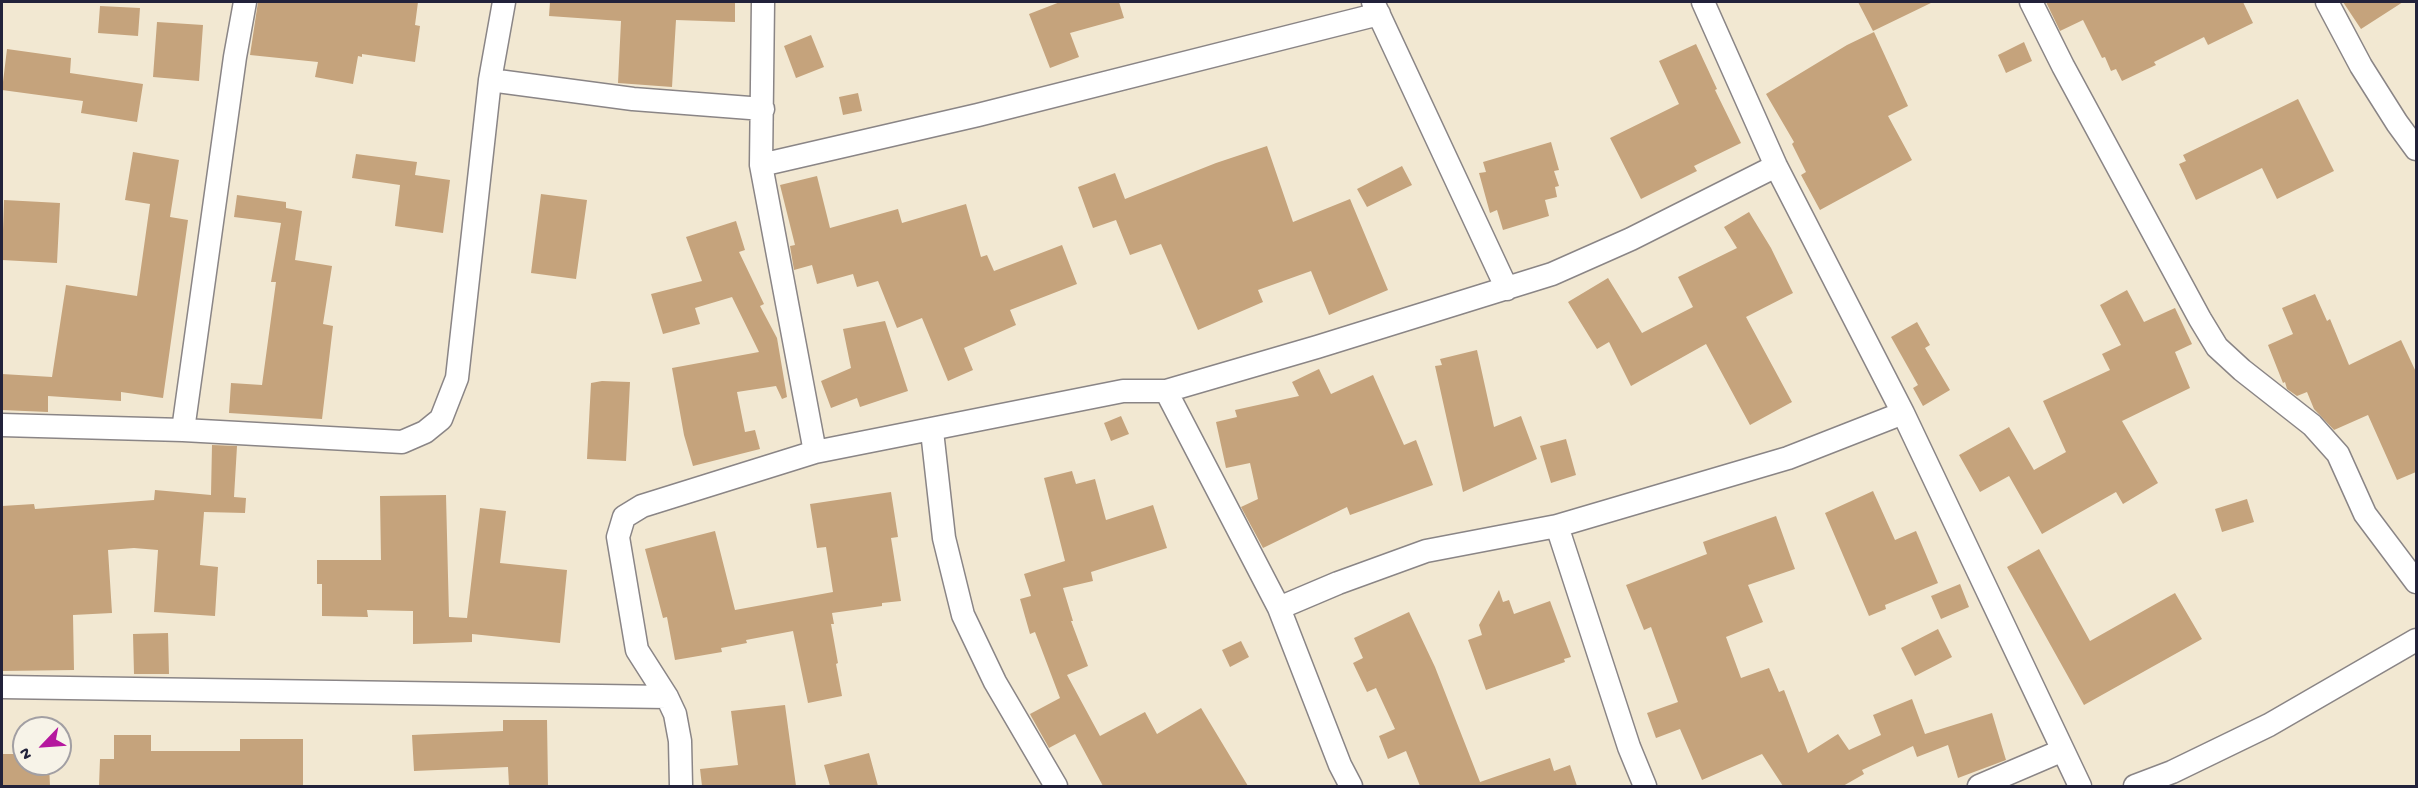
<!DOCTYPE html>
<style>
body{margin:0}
#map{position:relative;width:2418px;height:788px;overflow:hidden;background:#f2e8d2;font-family:"Gochi Hand",sans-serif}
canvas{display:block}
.frame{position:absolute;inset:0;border:3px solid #22223b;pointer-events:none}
.north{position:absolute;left:12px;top:716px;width:60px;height:60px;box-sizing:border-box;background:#f7f3e8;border:2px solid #a29fa3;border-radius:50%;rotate:245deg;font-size:16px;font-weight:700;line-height:24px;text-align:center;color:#22223b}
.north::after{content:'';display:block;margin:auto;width:21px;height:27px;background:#b5179e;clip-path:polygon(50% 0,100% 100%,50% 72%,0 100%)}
</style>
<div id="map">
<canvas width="2418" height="788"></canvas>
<div class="frame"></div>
<div class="north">N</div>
</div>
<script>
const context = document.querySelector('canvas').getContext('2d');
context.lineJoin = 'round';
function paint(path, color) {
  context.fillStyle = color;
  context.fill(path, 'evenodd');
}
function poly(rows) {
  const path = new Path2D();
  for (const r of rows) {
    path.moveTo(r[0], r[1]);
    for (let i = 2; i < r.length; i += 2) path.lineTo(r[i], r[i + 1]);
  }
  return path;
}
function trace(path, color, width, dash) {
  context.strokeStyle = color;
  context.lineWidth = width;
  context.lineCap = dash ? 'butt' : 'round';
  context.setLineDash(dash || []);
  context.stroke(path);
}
const building = poly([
 [258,2,418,2,415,25,420,26,415,62,362,54,362,57,358,56,353,84,315,77,318,62,250,55],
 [550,2,735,2,735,22,676,20,672,87,618,83,621,21,549,16],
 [1060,2,1119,2,1124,18,1070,33,1079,57,1050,68,1029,14],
 [1858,2,1933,2,1873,31],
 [2046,2,2243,2,2253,23,2208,45,2204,37,2154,62,2156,65,2122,81,2116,69,2111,71,2105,57,2102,58,2083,20,2060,31],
 [2343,2,2403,2,2361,29],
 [100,6,140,8,138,36,98,33],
 [157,22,203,25,199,81,153,77],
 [1874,32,1908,106,1888,116,1912,160,1820,210,1801,175,1806,172,1792,144,1794,142,1766,94,1847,45],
 [811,35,824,67,796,78,784,46],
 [2024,42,2032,61,2006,73,1998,55],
 [1696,44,1717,89,1715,90,1741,143,1694,166,1697,171,1641,199,1610,138,1679,104,1659,61],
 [7,49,71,58,70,73,143,84,137,122,81,113,83,101,2,90],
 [858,93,862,111,843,115,839,97],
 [2298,99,2334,171,2277,199,2262,168,2196,200,2179,164,2186,161,2183,155],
 [1551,142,1559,170,1554,171,1559,186,1555,187,1557,197,1545,200,1549,216,1503,230,1497,210,1490,213,1479,173,1486,172,1483,162],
 [1267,146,1293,222,1350,199,1388,290,1329,315,1311,271,1258,290,1263,302,1198,330,1161,244,1130,255,1116,220,1093,228,1078,187,1115,173,1125,199,1216,163],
 [133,152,179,160,170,217,188,220,163,398,121,392,121,401,48,396,48,412,2,410,2,374,52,377,66,285,137,296,150,204,125,200],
 [356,154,417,162,415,175,450,180,443,233,395,226,400,185,352,178],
 [1402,166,1412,185,1367,207,1357,189],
 [817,176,830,228,898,209,902,223,966,204,981,257,987,255,994,271,1062,245,1077,284,1010,310,1016,325,964,348,973,370,948,381,922,318,897,328,878,281,857,287,853,274,817,284,812,265,794,270,790,246,795,245,780,185],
 [541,194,587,200,576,279,531,273],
 [237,195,286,202,286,208,302,211,295,260,332,266,323,324,333,326,322,419,229,413,231,383,262,385,276,282,271,282,281,223,234,217],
 [4,200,60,203,57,263,2,260],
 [1749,212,1771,248,1793,293,1746,317,1792,402,1750,425,1706,344,1631,386,1609,342,1597,349,1568,302,1608,278,1642,333,1693,307,1678,277,1737,248,1724,227],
 [736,221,745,250,739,252,764,304,760,306,777,338,787,397,782,399,776,386,737,392,745,432,755,430,760,449,693,466,684,435,672,368,759,352,732,297,695,308,700,324,663,334,651,294,702,281,686,237],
 [2127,290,2144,322,2175,308,2192,344,2175,352,2190,388,2122,421,2158,483,2123,504,2116,492,2042,534,2009,476,1980,492,1959,455,2009,427,2034,470,2066,452,2043,401,2110,370,2102,354,2121,345,2100,305],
 [2315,294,2327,321,2330,319,2349,365,2401,340,2416,372,2416,472,2397,480,2368,415,2334,430,2314,409,2307,392,2297,396,2287,389,2285,382,2283,383,2268,345,2293,334,2282,308],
 [885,321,908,391,860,407,857,398,831,408,821,381,851,368,843,329],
 [1917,322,1930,345,1925,348,1950,390,1923,406,1913,388,1918,385,1891,337],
 [1477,350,1494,427,1521,416,1537,459,1463,492,1435,366,1442,365,1440,359],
 [1319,369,1331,394,1373,375,1404,445,1416,440,1433,485,1350,515,1347,507,1263,548,1241,507,1258,499,1250,463,1226,468,1216,422,1237,417,1235,410,1299,396,1292,382],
 [602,381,630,382,626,461,587,459,591,383],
 [1121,416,1129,434,1111,441,1104,423],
 [1566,439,1576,475,1551,483,1540,446],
 [212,445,237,446,234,497,246,498,245,513,204,512,200,565,218,567,215,616,154,612,158,550,134,548,108,550,112,613,73,615,74,670,2,671,2,506,34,504,35,509,154,500,155,490,211,495],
 [1072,471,1076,484,1095,479,1106,520,1153,505,1167,548,1091,572,1093,581,1063,588,1073,621,1071,621,1088,666,1067,675,1100,736,1145,712,1157,734,1201,708,1248,786,1103,786,1075,734,1049,748,1031,716,1030,714,1060,698,1035,632,1030,634,1020,599,1031,596,1024,574,1065,561,1044,478],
 [1873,491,1895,540,1916,531,1938,583,1885,605,1886,609,1869,616,1825,513],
 [891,492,898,537,891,538,901,601,882,603,882,606,832,613,834,624,831,624,838,663,836,664,842,696,808,703,793,631,746,640,747,643,721,648,722,652,675,660,667,617,663,618,645,549,715,531,735,610,833,592,826,547,817,548,810,504],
 [446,495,449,617,467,618,480,508,506,511,500,563,567,570,560,643,472,634,472,642,413,644,413,611,367,610,368,617,322,616,322,584,317,584,317,560,381,560,380,496],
 [2247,499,2254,522,2222,532,2215,509],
 [1776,516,1795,569,1748,585,1763,622,1726,637,1741,678,1769,668,1779,692,1784,690,1808,753,1838,734,1849,750,1881,735,1873,715,1912,699,1925,734,1992,713,2006,760,1958,778,1948,745,1917,757,1913,746,1862,770,1864,774,1843,786,1783,786,1762,754,1702,780,1680,729,1656,738,1647,713,1678,702,1651,627,1644,630,1626,585,1707,554,1703,542],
 [2039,549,2090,641,2175,593,2202,639,2084,705,2007,567],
 [1960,584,1969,607,1941,619,1931,596],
 [1499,590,1503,602,1509,600,1514,614,1550,601,1571,657,1564,659,1565,662,1486,690,1468,640,1482,635,1479,625],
 [1409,612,1435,667,1480,782,1550,758,1554,771,1570,765,1577,786,1420,786,1406,751,1388,759,1379,736,1395,729,1376,688,1367,692,1353,663,1363,658,1354,638],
 [1938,629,1952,657,1915,676,1901,648],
 [168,633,169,674,134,674,133,634],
 [1241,641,1249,657,1230,667,1222,650],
 [785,705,796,786,702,786,700,769,738,765,731,711],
 [503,720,547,720,548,786,509,786,508,767,414,771,412,735,503,731],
 [114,735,151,735,151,751,240,751,240,739,303,739,303,786,99,786,100,759,114,759],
 [869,753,878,786,830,786,824,765],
 [2,754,24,754,24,764,49,764,50,786,2,786]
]);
const minor = poly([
 [763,2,761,165,815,452],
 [1373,2,1507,289],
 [1703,2,1776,166,1903,413,2080,786],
 [2031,2,2063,66,2200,319,2217,347,2242,370,2312,425,2338,454,2365,514,2416,582],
 [2327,2,2361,66,2397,123,2416,149],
 [490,80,633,99,763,109],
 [761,165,978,115,1379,14],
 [1166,391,1279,608,1340,765,1351,786],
 [2,425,183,430,402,442,425,432,441,419,457,378,490,80,504,2],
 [183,430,235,57,245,2],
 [932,431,944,538,963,615,995,682,1056,786],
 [1557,526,1629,747,1645,786],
 [1279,608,1338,583,1426,551,1557,526,1788,458,1903,413],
 [2,687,667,697],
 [681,786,680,741,675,714,667,697,637,650,618,537,624,517,642,506,815,452,1123,391,1166,391,1317,347,1552,274,1631,239,1776,166],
 [1979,786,2061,751],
 [2135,786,2172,772,2269,725,2416,640]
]);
paint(building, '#c5a37c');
trace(minor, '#8a8586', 25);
trace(minor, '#fff', 22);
</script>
